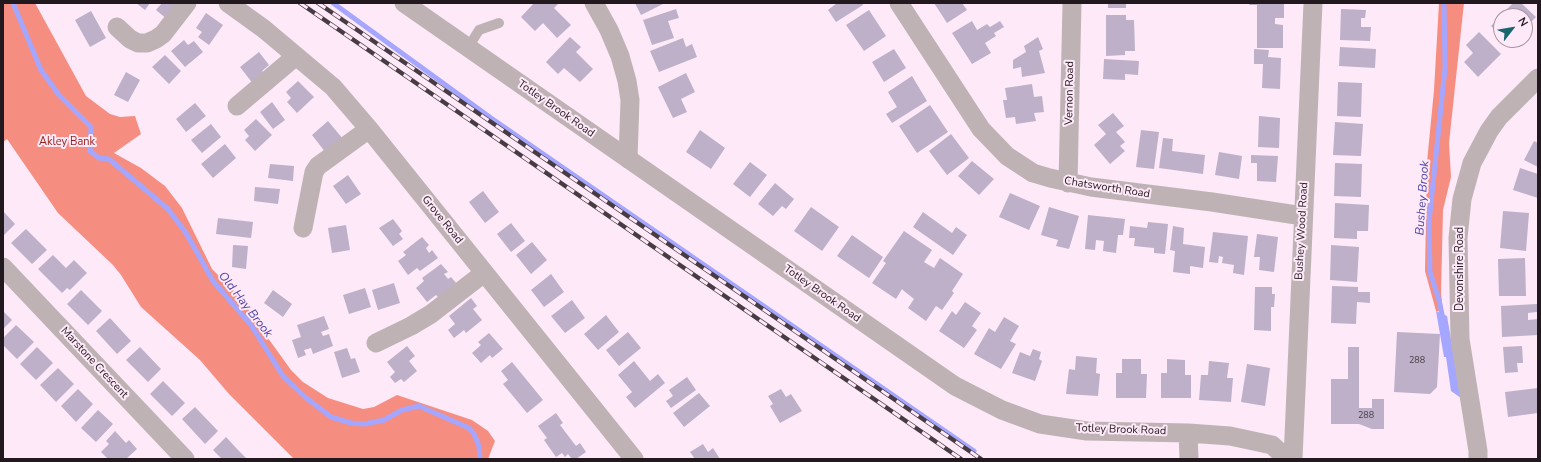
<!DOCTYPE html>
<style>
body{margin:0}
#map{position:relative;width:1541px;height:462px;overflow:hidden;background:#fee9f8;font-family:"Nunito Sans",sans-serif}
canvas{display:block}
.frame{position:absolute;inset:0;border:4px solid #22191f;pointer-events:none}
.north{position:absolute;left:1493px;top:8px;width:40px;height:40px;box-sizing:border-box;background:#fee9f8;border:1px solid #a696a1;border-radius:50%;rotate:59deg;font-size:11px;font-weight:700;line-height:16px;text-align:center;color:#22191f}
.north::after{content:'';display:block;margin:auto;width:14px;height:18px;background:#19676d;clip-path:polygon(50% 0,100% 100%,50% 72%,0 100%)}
</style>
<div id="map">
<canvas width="1541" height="462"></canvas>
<div class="frame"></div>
<div class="north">N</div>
</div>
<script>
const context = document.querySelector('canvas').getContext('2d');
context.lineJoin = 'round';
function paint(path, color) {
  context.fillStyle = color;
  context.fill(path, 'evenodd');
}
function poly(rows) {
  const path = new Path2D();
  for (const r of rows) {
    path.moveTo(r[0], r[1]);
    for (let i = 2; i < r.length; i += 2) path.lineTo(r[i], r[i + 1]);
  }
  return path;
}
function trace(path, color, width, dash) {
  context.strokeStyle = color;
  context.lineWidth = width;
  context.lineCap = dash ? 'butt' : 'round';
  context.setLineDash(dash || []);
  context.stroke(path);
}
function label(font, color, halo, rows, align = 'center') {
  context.font = font + ' "Nunito Sans",sans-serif';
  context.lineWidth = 4;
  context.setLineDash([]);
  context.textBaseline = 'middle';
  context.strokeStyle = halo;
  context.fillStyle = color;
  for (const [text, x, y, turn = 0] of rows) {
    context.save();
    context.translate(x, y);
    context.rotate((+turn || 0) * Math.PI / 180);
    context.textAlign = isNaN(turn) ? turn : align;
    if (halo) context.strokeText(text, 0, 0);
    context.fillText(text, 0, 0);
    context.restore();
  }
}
const forest = poly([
 [3,3,35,3,86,96,110,114,120,117,135,116,141,134,114,153,141,168,165,186,182,208,212,269,241,298,265,334,291,370,303,382,328,398,363,409,374,407,397,395,472,420,488,431,495,441,488,459,294,459,229,394,200,360,141,307,121,275,113,265,58,213,7,139,3,142],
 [1439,3,1464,3,1449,143,1451,177,1443,210,1441,293,1443,312,1436,311,1425,271,1427,162,1434,90]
]);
const water = poly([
 [1436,311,1447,316,1461,398,1451,391,1446,357,1444,357]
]);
const stream = poly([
 [13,3,41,70,59,95,91,127,90,151,99,158,109,159,168,209,186,233,213,281,251,325,283,376,305,397,331,417,351,423,364,424,384,420,402,410,419,406,469,428,474,434,479,446,480,459],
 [333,3,491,118,974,451],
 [1443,319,1439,300,1430,272,1429,222,1445,68,1444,3]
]);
const building = poly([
 [136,3,150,3,145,10],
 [162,3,182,3,168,20,156,10],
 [534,3,559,3,554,8,571,25,557,38,543,23,535,31,521,17],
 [635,3,665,3,641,15],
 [837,3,862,3,863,5,836,22,828,10],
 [934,3,962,3,967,10,947,23],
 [1108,3,1126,3,1126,8,1108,8],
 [1250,3,1284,3,1284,18,1275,18,1275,24,1283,25,1283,48,1257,48,1257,5,1249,5],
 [1513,3,1521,3,1536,17,1525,28,1525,16,1501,16,1501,36,1491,26],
 [676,9,679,18,668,21,674,38,652,45,643,20],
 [1341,9,1366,10,1365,18,1361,18,1361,27,1371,27,1370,41,1340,40],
 [869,10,886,36,864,51,846,25],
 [91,11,106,38,90,47,75,20],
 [206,13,223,25,209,45,198,37,202,32,196,28],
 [1106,15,1126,15,1126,20,1134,20,1135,51,1125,51,1125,55,1106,56],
 [972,21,977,30,987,24,990,27,1000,21,1004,27,994,33,996,36,985,43,991,53,972,64,952,33],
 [1479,32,1501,54,1478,77,1464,62,1473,53,1466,45],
 [570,37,581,47,576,52,593,69,580,82,564,68,558,74,546,62],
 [1038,37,1043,49,1039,51,1045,73,1022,77,1021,67,1013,69,1013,60,1026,52,1024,46],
 [683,38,686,47,692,44,697,57,659,72,650,51],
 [184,40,188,45,194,41,203,52,185,67,171,51],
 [1340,47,1376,49,1375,68,1339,66],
 [894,49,906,68,884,82,872,62],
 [1254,49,1269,50,1268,57,1281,58,1280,89,1262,88,1263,64,1254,64],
 [259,52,269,65,262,71,266,75,254,85,240,67],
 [165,55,181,71,169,84,152,67],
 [1104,59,1139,61,1138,75,1125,74,1125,80,1103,79],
 [126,72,140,80,128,102,114,95],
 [686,73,695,92,681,99,687,112,673,118,658,87],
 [912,76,927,101,892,123,886,114,897,107,888,92],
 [298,81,314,97,297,113,287,102,291,98,286,92],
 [1338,82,1362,83,1361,117,1337,116],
 [1032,84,1034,97,1042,96,1044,112,1034,113,1036,121,1016,124,1015,117,1006,118,1003,100,1007,100,1005,88],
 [272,102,285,120,273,129,260,112],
 [195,103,206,116,186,132,176,119],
 [930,105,948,132,917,153,899,126],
 [1113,113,1124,126,1116,132,1125,142,1120,146,1125,151,1110,164,1094,145,1106,134,1098,125],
 [1259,116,1280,118,1279,148,1258,147],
 [256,119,272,135,255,151,245,140,249,136,244,130],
 [328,121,343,139,326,153,312,135],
 [1335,122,1363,124,1361,156,1333,155],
 [211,124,221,137,202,153,191,140],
 [700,130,725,148,711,169,686,152],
 [1141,130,1159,132,1154,169,1136,167],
 [951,134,969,158,947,175,929,151],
 [1163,138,1173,139,1172,151,1205,155,1203,174,1159,168],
 [1534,141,1538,143,1538,167,1524,160],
 [225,144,236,158,213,178,201,164],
 [1219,152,1242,156,1239,179,1215,175],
 [1251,155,1278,156,1276,182,1257,181,1257,163,1251,163],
 [972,161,994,179,979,195,958,176],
 [750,162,767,175,750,197,733,184],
 [1335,163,1362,164,1361,197,1334,196],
 [270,164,294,166,293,181,268,178],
 [1520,168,1538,174,1538,198,1513,190],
 [348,175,361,194,346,204,333,186],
 [775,183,794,199,786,209,782,206,773,216,758,204],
 [255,187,280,189,278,204,254,201],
 [483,191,499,212,485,223,469,202],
 [1010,193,1040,206,1029,230,999,217],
 [1335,203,1369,205,1368,231,1357,231,1357,239,1334,238],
 [811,207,839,227,822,251,794,231],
 [1049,207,1079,216,1069,249,1056,246,1058,240,1041,235],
 [3,211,15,224,3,236],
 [1503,211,1529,213,1526,251,1500,248],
 [923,212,952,233,956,227,967,235,953,255,913,227],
 [1088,215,1125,219,1123,235,1118,235,1116,253,1103,251,1104,241,1096,240,1095,250,1085,249],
 [218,218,253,222,251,238,216,234],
 [393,219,402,231,399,234,403,239,393,246,379,228],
 [1148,222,1168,224,1165,254,1154,253,1154,248,1134,246,1135,238,1129,238,1130,226,1147,228],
 [511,223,525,241,511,252,497,234],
 [346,225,350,250,332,253,328,228],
 [1173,226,1184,228,1183,244,1205,247,1203,268,1190,266,1190,274,1173,272,1175,251,1170,250],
 [26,229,47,250,32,264,11,243],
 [904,231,932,250,924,262,934,268,940,258,963,274,952,291,954,293,942,310,936,306,926,321,908,308,914,299,904,291,902,289,896,299,872,283,886,263,883,261],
 [1213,232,1248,236,1244,275,1233,273,1234,265,1222,263,1223,257,1219,256,1218,263,1209,262],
 [1257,234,1278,237,1274,272,1259,270,1260,257,1254,257],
 [852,235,883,257,869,278,837,256],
 [422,237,429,245,426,248,429,253,432,250,438,258,420,271,417,268,408,275,398,261,406,255,403,252],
 [532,242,547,260,531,274,516,255],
 [233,245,248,246,246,269,232,267],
 [1331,245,1359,247,1357,282,1330,280],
 [53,255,66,268,74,260,87,273,70,290,67,288,62,293,38,269],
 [1525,258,1526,296,1499,296,1498,259],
 [441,264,448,272,444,274,448,279,451,277,457,284,439,298,436,295,427,302,416,288,424,281,422,278],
 [551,274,564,292,544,307,531,290],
 [394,283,400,303,378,310,372,290],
 [1332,286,1358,287,1358,292,1370,292,1370,303,1357,302,1356,324,1331,323],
 [1255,287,1272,287,1272,294,1275,294,1274,307,1271,307,1271,331,1254,330],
 [365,288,371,307,349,314,343,295],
 [81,290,102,311,88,325,67,304],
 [273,290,292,304,283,317,264,303],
 [471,298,477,306,473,309,482,320,466,333,464,330,454,338,448,330,455,324,449,316],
 [572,300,585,318,565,333,551,316],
 [965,302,981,313,972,326,977,330,964,348,939,331,952,311,956,315],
 [1537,304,1537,312,1528,313,1528,320,1538,319,1538,335,1502,337,1501,306],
 [3,311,12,320,3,329],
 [606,315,619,332,598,350,584,334],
 [324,316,329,329,321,332,323,336,329,334,333,346,313,354,311,348,304,350,306,355,298,358,292,340,301,337,297,325],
 [1004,317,1019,326,1010,341,1016,344,1001,369,974,354,989,328,995,332],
 [110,318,131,341,117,354,96,331],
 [16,325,34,342,17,359,3,345,3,338],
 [628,332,641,348,619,366,606,350],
 [1397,332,1440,334,1437,387,1430,394,1394,392],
 [489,333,503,349,492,358,490,355,481,363,472,353,481,345,478,342],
 [407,346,415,356,409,361,417,371,404,382,401,379,395,383,390,377,395,372,387,362],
 [1522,346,1523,363,1517,363,1518,372,1505,373,1503,347],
 [37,347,53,363,36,380,20,364],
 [140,347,161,369,148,382,126,360],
 [1348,347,1359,347,1359,408,1372,408,1372,399,1384,399,1384,429,1372,429,1359,424,1331,424,1331,379,1348,379],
 [347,348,351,359,355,358,360,372,342,378,334,352],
 [1033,349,1041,352,1039,359,1042,361,1035,381,1012,373,1020,352,1030,356],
 [1076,356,1097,358,1096,373,1100,374,1098,396,1066,394,1069,369,1075,370],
 [1122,359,1141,359,1141,374,1147,374,1146,398,1116,398,1116,373,1122,373],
 [1167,359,1185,360,1185,375,1191,375,1191,398,1161,398,1161,373,1167,373],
 [634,361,650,381,658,374,665,383,635,408,626,397,632,392,618,375],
 [1209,361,1229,363,1227,378,1233,378,1231,402,1199,400,1201,375,1208,375],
 [512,362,543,400,527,413,503,384,508,380,501,371],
 [1247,364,1270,368,1265,406,1241,402],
 [58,368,74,384,56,402,40,385],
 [687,377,696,390,671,408,666,401,673,396,669,390],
 [163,381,185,403,172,416,150,394],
 [1538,388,1538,413,1508,417,1505,392],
 [78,389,93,404,76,422,61,406],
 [781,389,786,397,791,394,802,411,780,423,770,406,773,404,768,396],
 [699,393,710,406,684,427,673,413],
 [195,407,218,431,205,444,182,419],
 [98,410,113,424,96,442,81,428],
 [556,413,563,423,560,425,576,446,580,443,586,452,576,459,572,459,568,454,565,457,562,453,556,457,544,440,547,438,538,426],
 [115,431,126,443,129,440,137,449,126,459,108,459,101,452,109,444,106,441],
 [226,437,238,450,247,459,222,459,213,450],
 [703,444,708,452,713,448,720,459,695,459,690,452]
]);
const lane = poly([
 [468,48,479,30,499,23]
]);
const street = poly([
 [228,3,264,29,333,87,369,129,634,459],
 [404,3,955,386,1002,410,1040,424,1087,431,1188,433,1230,436,1272,445,1287,459],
 [594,3,609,30,620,56,627,81,630,100,628,159],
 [899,3,981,129,1007,156,1033,173,1050,178,1091,187,1212,202,1303,216],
 [117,27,130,39,138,43,147,43,156,39,163,34,187,3],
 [237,106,296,56],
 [1068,183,1072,3],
 [303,228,314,172,318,166,369,129],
 [3,267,185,459],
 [376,343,411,326,431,314,484,273],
 [1188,433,1189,459],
 [1293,459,1313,3],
 [1478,459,1478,451,1460,339,1458,238,1462,199,1472,163,1489,131,1499,117,1538,78]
]);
const rail = poly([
 [300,3,961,459],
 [318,3,981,459]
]);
const numberNames = [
 ["288",1417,361],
 ["288",1366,416]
];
const streetNames = [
 ["Vernon Road",1070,93,-89],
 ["Totley Brook Road",556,109,35],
 ["Chatsworth Road",1107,188,9],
 ["Grove Road",442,220,51],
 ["Bushey Wood Road",1302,231,-87],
 ["Devonshire Road",1460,269,-90],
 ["Totley Brook Road",822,294,35],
 ["Marstone Crescent",94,363,47],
 ["Totley Brook Road",1121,430,2]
];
const parkNames = [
 ["Akley Bank",67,142]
];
const waterNames = [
 ["Bushey Brook",1423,198,-86],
 ["Old Hay Brook",245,305,52]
];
paint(forest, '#f58e81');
paint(water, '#a5a6ff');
trace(stream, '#a5a6ff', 5);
paint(building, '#bdb0c8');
trace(lane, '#bfb2b5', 10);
trace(street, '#bfb2b5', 19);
trace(rail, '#473c43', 4.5);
trace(rail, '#fee9f8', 3, [9]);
label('9px', '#493f49', null, numberNames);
label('11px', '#22191f', '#fee9f8', streetNames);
label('11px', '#941c17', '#fee9f8', parkNames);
label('italic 12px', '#4d43a9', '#fee9f8', waterNames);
</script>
